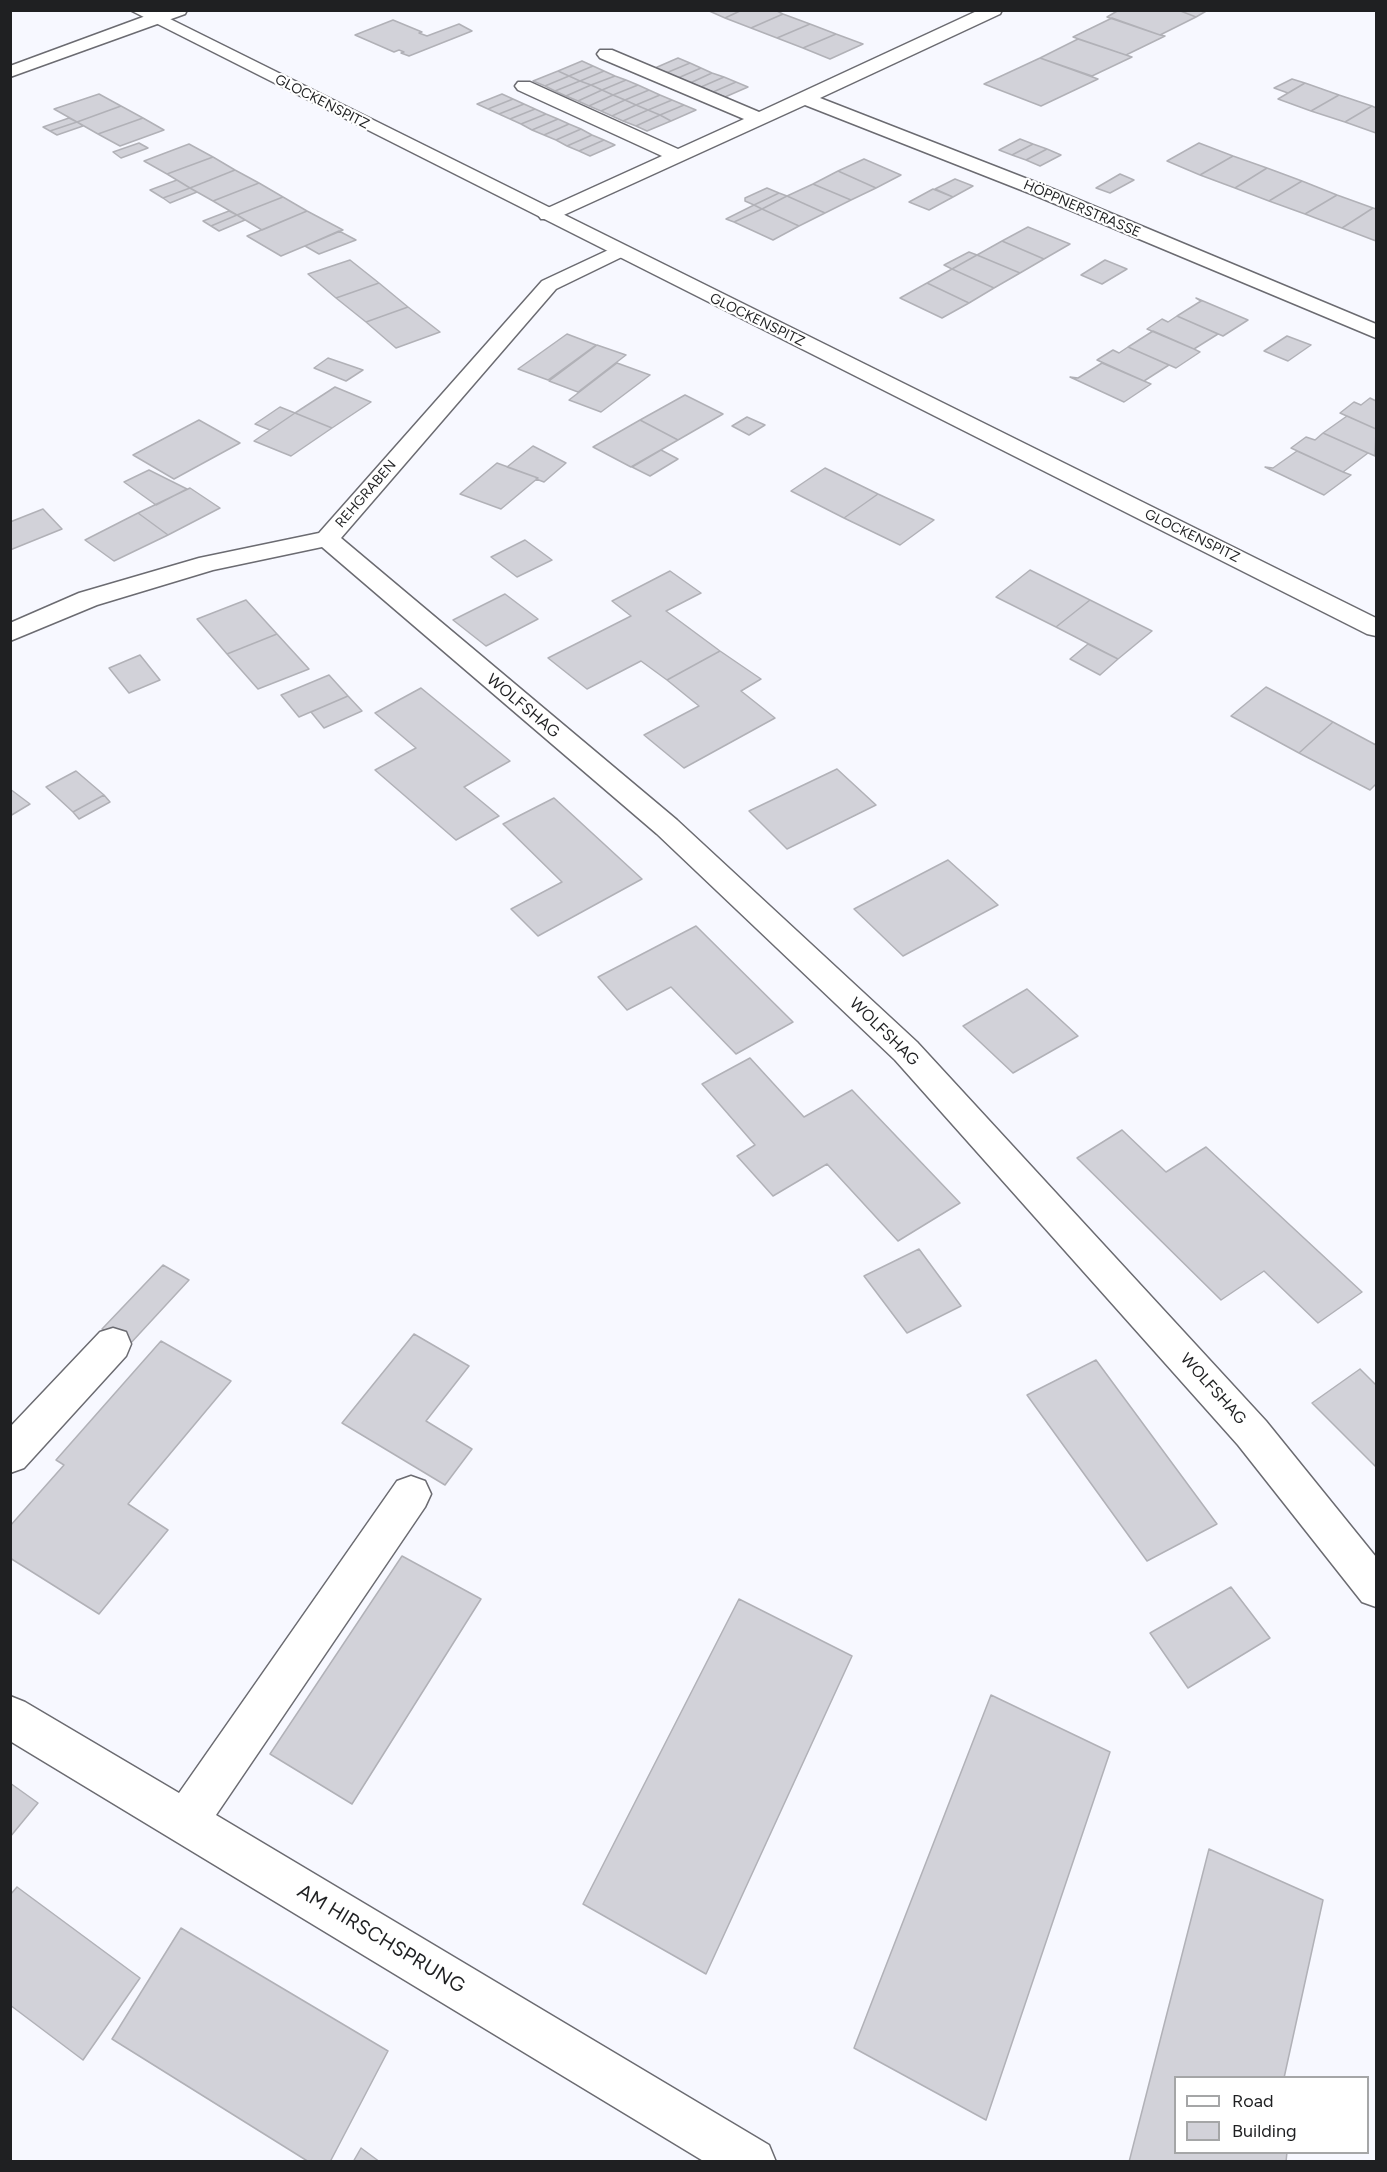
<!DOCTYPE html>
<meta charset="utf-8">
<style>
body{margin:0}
#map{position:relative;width:1387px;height:2172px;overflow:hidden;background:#f7f8ff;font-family:Figtree,sans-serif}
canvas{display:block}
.frame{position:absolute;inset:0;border:12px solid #1f2022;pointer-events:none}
.legend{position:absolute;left:1174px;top:2076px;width:195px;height:78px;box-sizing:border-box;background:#fff;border:2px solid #a5a6a7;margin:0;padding:8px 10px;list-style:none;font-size:18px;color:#1f2022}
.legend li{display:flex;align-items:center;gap:12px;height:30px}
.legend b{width:30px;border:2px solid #a5a6a7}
</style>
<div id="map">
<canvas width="1387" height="2172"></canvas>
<div class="frame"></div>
<ul class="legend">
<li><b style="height:8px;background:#fff"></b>Road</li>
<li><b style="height:16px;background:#d2d2d9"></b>Building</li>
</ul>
</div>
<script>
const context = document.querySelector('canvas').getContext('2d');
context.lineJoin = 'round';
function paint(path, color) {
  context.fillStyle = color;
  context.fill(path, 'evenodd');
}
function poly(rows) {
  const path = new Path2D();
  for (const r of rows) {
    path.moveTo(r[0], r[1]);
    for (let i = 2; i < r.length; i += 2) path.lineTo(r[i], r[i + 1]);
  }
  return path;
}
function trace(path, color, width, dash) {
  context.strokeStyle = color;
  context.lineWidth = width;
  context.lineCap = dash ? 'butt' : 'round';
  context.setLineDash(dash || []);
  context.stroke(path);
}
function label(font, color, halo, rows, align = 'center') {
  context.font = font + ' Figtree,sans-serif';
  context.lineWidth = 4.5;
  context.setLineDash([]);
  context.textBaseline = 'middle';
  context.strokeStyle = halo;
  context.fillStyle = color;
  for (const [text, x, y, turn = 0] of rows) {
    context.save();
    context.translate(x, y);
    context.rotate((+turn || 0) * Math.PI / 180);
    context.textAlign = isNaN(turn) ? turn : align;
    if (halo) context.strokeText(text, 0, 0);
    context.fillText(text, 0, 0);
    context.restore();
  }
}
const building = poly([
 [707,10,742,10,725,18,707,10],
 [742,10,775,10,783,14,751,28,725,18,742,10],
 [1178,10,1208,10,1196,17,1178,10],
 [1178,10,1196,17,1160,35,1107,17,1119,10,1178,10],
 [783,14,810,24,777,38,751,28,783,14],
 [1112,18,1160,35,1165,36,1126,55,1073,37,1112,18],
 [393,20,422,32,419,33,427,36,459,24,472,31,409,56,401,53,404,52,399,50,394,52,355,35,393,20],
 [810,24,836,34,803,48,777,38,810,24],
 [836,34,863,44,830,59,803,48,836,34],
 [1078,39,1132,57,1092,76,1040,58,1078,39],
 [678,58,690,63,666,73,655,68,678,58],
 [1040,58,1098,79,1041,106,984,84,1040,58],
 [582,61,593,66,569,76,558,71,582,61],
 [690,63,701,68,678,78,666,73,690,63],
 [593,66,604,71,580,81,569,76,593,66],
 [701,68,712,73,690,83,678,78,701,68],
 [558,71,569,76,545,86,533,81,558,71],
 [604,71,615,76,591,85,580,81,604,71],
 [712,73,724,77,701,87,690,83,712,73],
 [569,76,580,81,555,91,545,86,569,76],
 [615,76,626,80,602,90,591,85,615,76],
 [724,77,736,82,713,92,701,87,724,77],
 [1292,79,1305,83,1288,93,1274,88,1292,79],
 [626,80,638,85,613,95,602,90,626,80],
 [580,81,591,85,566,96,555,91,580,81],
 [736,82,748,87,725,97,713,92,736,82],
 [1305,83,1339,95,1311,111,1278,99,1305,83],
 [591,85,602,90,578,101,566,96,591,85],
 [638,85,649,90,625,100,613,95,638,85],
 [602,90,613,95,589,106,578,101,602,90],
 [649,90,660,95,636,105,625,100,649,90],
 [99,94,121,106,77,122,54,109,99,94],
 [502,94,513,99,488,109,477,104,502,94],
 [613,95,625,100,601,111,589,106,613,95],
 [660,95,672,100,648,110,636,105,660,95],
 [1339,95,1372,106,1345,122,1311,111,1339,95],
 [513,99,524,104,499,114,488,109,513,99],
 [625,100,636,105,612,116,601,111,625,100],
 [672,100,684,105,660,115,648,110,672,100],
 [524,104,535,109,510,119,499,114,524,104],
 [636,105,648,110,623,121,612,116,636,105],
 [684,105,696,110,671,121,660,115,684,105],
 [121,106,143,118,98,134,77,122,121,106],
 [1372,106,1376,108,1376,133,1345,122,1372,106],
 [535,109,546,114,521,124,510,119,535,109],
 [648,110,660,115,636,126,623,121,648,110],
 [546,114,558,119,532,130,521,124,546,114],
 [660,115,671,121,647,131,636,126,660,115],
 [69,118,77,122,50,131,43,127,69,118],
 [143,118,164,130,120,146,98,134,143,118],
 [558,119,569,124,544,135,532,130,558,119],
 [77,122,83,126,57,135,50,131,77,122],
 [569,124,581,129,556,140,544,135,569,124],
 [581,129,592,135,567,146,556,140,581,129],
 [592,135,604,140,579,151,567,146,592,135],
 [1020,139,1033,144,1012,155,999,150,1020,139],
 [604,140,615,145,590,156,579,151,604,140],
 [139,143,148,148,121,158,113,152,139,143],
 [1199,143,1233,156,1200,175,1167,161,1199,143],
 [189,144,213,157,167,174,144,161,189,144],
 [1033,144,1047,149,1026,160,1012,155,1033,144],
 [1047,149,1061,155,1040,166,1026,160,1047,149],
 [1233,156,1267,168,1235,188,1200,175,1233,156],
 [213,157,235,170,190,188,167,174,213,157],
 [864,159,901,175,876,188,838,171,864,159],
 [1267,168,1302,181,1269,201,1235,188,1267,168],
 [235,170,259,183,213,201,190,188,235,170],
 [838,171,876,188,851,200,813,184,838,171],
 [1120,174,1134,180,1110,193,1096,188,1120,174],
 [955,179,973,186,953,197,935,189,955,179],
 [177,180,190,188,163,198,150,190,177,180],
 [1302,181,1337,195,1305,214,1269,201,1302,181],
 [259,183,283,197,237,215,213,201,259,183],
 [813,184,851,200,825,213,787,196,813,184],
 [190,188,197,192,170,203,163,198,190,188],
 [767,188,779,193,754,205,745,201,745,198,767,188],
 [933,189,953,197,929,210,909,202,933,189],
 [779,193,787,196,762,209,754,205,779,193],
 [1337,195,1373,208,1342,228,1305,214,1337,195],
 [787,196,825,213,799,226,762,209,787,196],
 [283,197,307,211,262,230,237,215,283,197],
 [754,205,762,209,734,222,726,219,754,205],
 [1373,208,1376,209,1376,241,1342,228,1373,208],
 [762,209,799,226,773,240,734,222,762,209],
 [229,211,237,215,211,226,203,221,229,211],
 [307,211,343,230,281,256,247,236,307,211],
 [237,215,245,220,219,231,211,226,237,215],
 [1028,227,1070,244,1044,259,1002,241,1028,227],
 [339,231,356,240,319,254,305,246,339,231],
 [1002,241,1044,259,1020,273,977,255,1002,241],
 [969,252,977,255,952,269,944,265,969,252],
 [977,255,1020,273,994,288,952,269,977,255],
 [350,260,379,283,336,298,308,274,350,260],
 [1105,260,1127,269,1102,284,1081,275,1105,260],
 [952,269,994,288,969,303,927,283,952,269],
 [379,283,408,307,366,322,336,298,379,283],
 [927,283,969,303,942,318,900,298,927,283],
 [1196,298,1248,320,1223,336,1177,316,1201,301,1196,298],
 [408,307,440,332,396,348,366,322,408,307],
 [1177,316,1218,334,1194,349,1147,329,1162,319,1168,322,1177,316],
 [1153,331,1194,349,1200,352,1176,368,1128,347,1153,331],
 [567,334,596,345,548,380,518,369,567,334],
 [1287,336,1311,345,1288,361,1264,351,1287,336],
 [597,345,626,355,578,392,549,381,597,345],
 [1128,347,1169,365,1144,381,1097,360,1113,350,1119,353,1128,347],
 [328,358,363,370,346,381,314,368,328,358],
 [617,363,650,375,601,412,569,400,617,363],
 [1102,363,1151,384,1124,402,1070,377,1078,378,1102,363],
 [335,387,371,402,332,428,295,413,335,387],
 [685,395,723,414,678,440,640,420,685,395],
 [1370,398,1376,401,1376,429,1340,413,1354,402,1361,405,1370,398],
 [280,407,295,413,270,430,255,424,280,407],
 [295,413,332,428,291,456,254,441,295,413],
 [1347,416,1376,429,1375,456,1323,433,1347,416],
 [747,417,765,425,749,435,732,426,747,417],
 [199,420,240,443,174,479,133,455,199,420],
 [640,420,678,440,631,467,593,447,640,420],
 [1323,433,1368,453,1343,472,1291,448,1306,437,1315,440,1323,433],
 [533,446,566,463,544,482,536,479,538,478,507,467,533,446],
 [661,450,678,459,650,476,632,467,661,450],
 [1297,451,1343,472,1351,475,1324,495,1265,467,1273,468,1297,451],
 [497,463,538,478,501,509,460,494,497,463],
 [825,468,878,494,844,518,791,491,825,468],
 [149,470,187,489,156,505,124,482,149,470],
 [190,488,220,508,168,535,138,513,190,488],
 [878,494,934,520,900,545,844,518,878,494],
 [43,509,62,529,10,550,10,522,43,509],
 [138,513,168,535,114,561,85,540,138,513],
 [525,540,552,560,517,577,491,557,525,540],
 [1030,570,1090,600,1056,627,996,597,1030,570],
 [670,571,701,593,666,611,720,651,667,680,641,661,587,689,548,658,631,616,612,601,670,571],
 [505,594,538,619,486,646,453,620,505,594],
 [246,600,277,634,227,654,197,619,246,600],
 [1090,600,1152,631,1118,659,1056,627,1090,600],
 [277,634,309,669,258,689,227,654,277,634],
 [1088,644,1118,659,1100,675,1070,659,1088,644],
 [720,651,761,679,741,691,775,718,684,768,644,735,699,706,667,680,720,651],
 [140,655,160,680,129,693,109,668,140,655],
 [329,675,348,696,299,717,281,695,329,675],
 [1266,687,1333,722,1299,753,1231,716,1266,687],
 [421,688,510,761,464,787,499,816,456,840,375,770,416,748,375,713,421,688],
 [348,696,362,711,324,728,311,712,348,696],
 [1333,722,1376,745,1376,784,1370,790,1299,753,1333,722],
 [837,769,876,805,787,849,749,811,837,769],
 [76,771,104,795,73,812,46,787,76,771],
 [10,789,30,804,10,816,10,789],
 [104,795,110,802,79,819,73,812,104,795],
 [554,798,642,879,538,936,511,909,562,882,503,824,554,798],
 [948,860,998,905,903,956,854,909,948,860],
 [696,926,793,1022,736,1054,671,987,627,1010,598,977,696,926],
 [1027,989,1078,1036,1013,1073,963,1026,1027,989],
 [750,1058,804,1117,852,1090,960,1203,898,1241,827,1164,773,1196,737,1156,755,1145,702,1084,750,1058],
 [1122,1130,1166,1172,1206,1147,1362,1292,1318,1323,1264,1271,1221,1300,1077,1158,1122,1130],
 [919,1249,961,1306,907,1333,864,1276,919,1249],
 [163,1265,189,1280,129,1345,102,1329,163,1265],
 [414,1334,469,1366,426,1421,472,1449,445,1485,342,1423,414,1334],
 [161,1341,231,1381,128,1504,168,1530,99,1614,10,1558,10,1526,64,1465,56,1460,161,1341],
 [1096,1360,1217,1524,1147,1561,1027,1395,1096,1360],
 [1360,1369,1376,1385,1376,1467,1312,1403,1360,1369],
 [402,1556,481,1599,352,1804,270,1754,402,1556],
 [1231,1587,1270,1638,1188,1688,1150,1633,1231,1587],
 [739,1599,852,1656,706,1974,583,1904,739,1599],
 [991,1695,1110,1752,986,2120,854,2048,991,1695],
 [10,1783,38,1803,10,1837,10,1783],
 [1209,1849,1323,1900,1284,2078,1176,2078,1176,2152,1287,2152,1286,2162,1129,2162,1209,1849],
 [17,1887,140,1978,83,2060,10,2005,10,1895,17,1887],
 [181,1928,388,2051,330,2162,309,2162,112,2039,181,1928],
 [361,2148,380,2162,353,2162,361,2148]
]);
const minor = poly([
 [162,10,187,10,185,14,10,77,10,66,162,10],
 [979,10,1002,10,1000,14,820,98,1048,187,1376,324,1376,338,1034,195,805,105,555,219,541,219,538,215,541,211,662,156,518,90,515,86,518,82,530,82,678,149,744,119,600,58,597,54,600,50,612,50,759,112,979,10],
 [619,245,626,247,629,251,626,255,556,289,341,538,677,820,917,1042,1266,1421,1376,1557,1376,1607,1362,1602,1238,1445,895,1060,657,834,322,547,213,570,97,605,10,641,10,623,79,593,199,558,319,533,542,281,619,245],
 [113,1328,126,1332,131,1344,126,1356,24,1468,10,1473,10,1427,100,1332,113,1328],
 [411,1476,425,1481,431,1494,425,1507,216,1815,769,2145,776,2162,705,2162,10,1741,10,1696,25,1702,179,1793,397,1481,411,1476]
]);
const major = poly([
 [130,10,152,10,1376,618,1376,636,1367,634,130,10]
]);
const farStreetnames = [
 ["GLOCKENSPITZ",322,102,27],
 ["HÖPPNERSTRASSE",1082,209,23],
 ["GLOCKENSPITZ",757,320,26],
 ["REHGRABEN",366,494,-49],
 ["GLOCKENSPITZ",1192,536,26]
];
const streetNames = [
 ["WOLFSHAG",523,706,40],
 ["WOLFSHAG",884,1032,44],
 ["WOLFSHAG",1213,1389,48]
];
const nearStreetnames = [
 ["AM HIRSCHSPRUNG",381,1939,31]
];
paint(building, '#d2d2d9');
trace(building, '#b1b1b7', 1.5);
trace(minor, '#6b6b71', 3);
trace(major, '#6b6b71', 3);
paint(minor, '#fff');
paint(major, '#fff');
label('14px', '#1f2022', '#fff', farStreetnames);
label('16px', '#1f2022', '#fff', streetNames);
label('20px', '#1f2022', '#fff', nearStreetnames);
</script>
